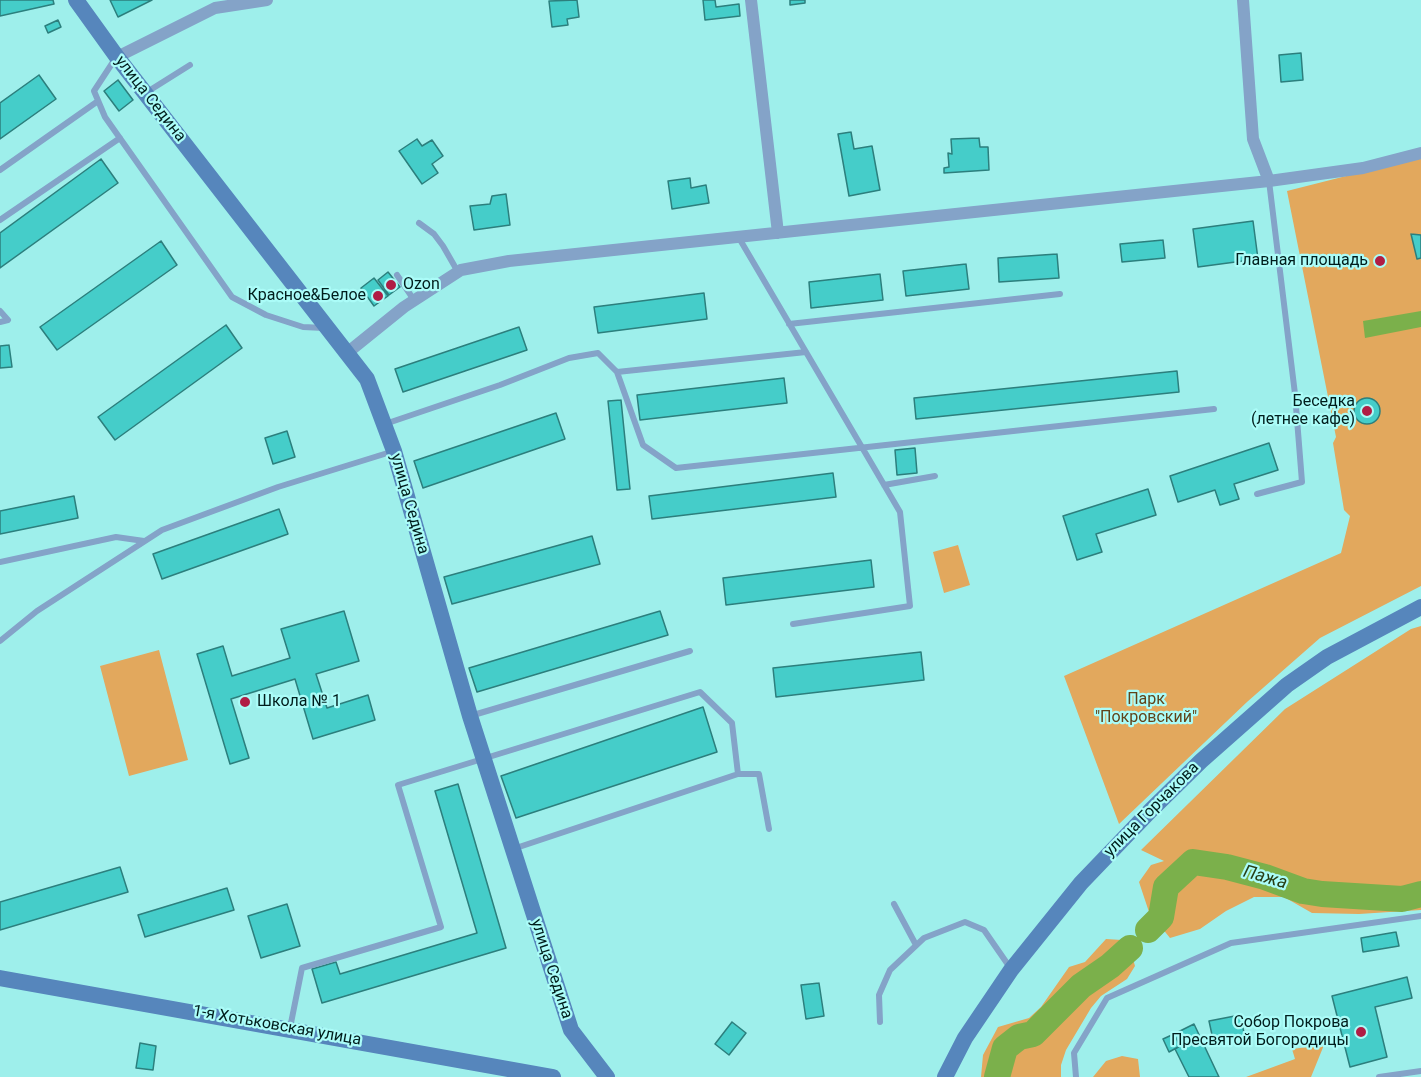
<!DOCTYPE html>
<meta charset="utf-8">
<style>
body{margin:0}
canvas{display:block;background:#9eefeb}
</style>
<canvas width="1421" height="1077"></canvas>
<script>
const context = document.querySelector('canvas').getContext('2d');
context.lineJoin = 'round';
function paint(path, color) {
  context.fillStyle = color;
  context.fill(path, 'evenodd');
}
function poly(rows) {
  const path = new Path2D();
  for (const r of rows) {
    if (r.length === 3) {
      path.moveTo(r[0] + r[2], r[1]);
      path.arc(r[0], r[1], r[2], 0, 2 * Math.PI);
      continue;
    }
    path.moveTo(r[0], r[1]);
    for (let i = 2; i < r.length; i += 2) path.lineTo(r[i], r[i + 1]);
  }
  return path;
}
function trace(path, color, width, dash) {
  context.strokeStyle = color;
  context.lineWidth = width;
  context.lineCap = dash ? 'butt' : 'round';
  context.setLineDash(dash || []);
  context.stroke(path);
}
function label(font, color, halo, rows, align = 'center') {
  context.font = font + ' Roboto,sans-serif';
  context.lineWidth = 4.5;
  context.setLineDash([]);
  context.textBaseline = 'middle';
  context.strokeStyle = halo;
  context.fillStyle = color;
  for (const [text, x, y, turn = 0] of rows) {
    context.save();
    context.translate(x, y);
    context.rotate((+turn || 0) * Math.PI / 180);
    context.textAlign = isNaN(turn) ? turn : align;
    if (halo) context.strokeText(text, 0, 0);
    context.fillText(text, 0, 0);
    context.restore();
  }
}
const green = poly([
 [1421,157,1421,586,1320,638,1247,702,1119,824,1064,676,1341,553,1350,516,1344,510,1333,443,1336,437,1287,191],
 [958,545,970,585,944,593,933,552],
 [1421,626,1421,910,1359,914,1312,913,1284,897,1254,897,1226,911,1200,929,1170,938,1149,912,1139,882,1151,865,1164,861,1141,850,1285,709,1411,629],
 [159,650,188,760,129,776,100,666],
 [1106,939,1122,940,1131,952,1135,966,1127,979,1101,996,1091,1008,1066,1050,1061,1065,1061,1077,981,1077,983,1055,998,1027,1029,1018,1041,1007,1069,967,1085,962],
 [1324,1045,1311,1077,1246,1077,1295,1059,1292,1049],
 [1122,1056,1138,1059,1140,1077,1093,1077,1106,1061]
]);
const water = poly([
 [1421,311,1421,327,1365,338,1363,321]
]);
const river = poly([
 [1148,930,1161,917,1166,887,1193,862,1227,867,1265,877,1303,891,1322,894,1402,899,1421,894],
 [997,1077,1005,1048,1019,1037,1033,1034,1081,986,1110,966,1130,948]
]);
const building = poly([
 [0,0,53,0,54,4,0,16,0,0],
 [110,0,152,0,118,17,110,0],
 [577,0,579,17,567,19,568,25,552,27,549,1,577,0],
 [703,0,715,0,716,7,739,4,740,16,705,20,703,0],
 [790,0,805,0,805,3,790,5,790,0],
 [58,20,61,27,48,33,45,26,58,20],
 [1301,53,1303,80,1281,82,1279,55,1301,53],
 [39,75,56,99,0,139,0,103,39,75],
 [118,80,133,100,119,111,104,91,118,80],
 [851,132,854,149,872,146,880,190,849,196,838,134,851,132],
 [979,138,980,147,988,147,989,170,944,173,944,168,949,167,948,153,952,154,951,139,979,138],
 [417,139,422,146,432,140,443,156,432,164,438,173,422,184,399,151,417,139],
 [101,159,118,183,0,268,0,233,101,159],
 [690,178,691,188,706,185,709,203,672,209,668,181,690,178],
 [506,194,510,225,474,230,470,206,490,204,492,196,506,194],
 [1253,221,1258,259,1198,267,1193,229,1253,221],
 [1411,234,1421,235,1421,258,1417,259,1411,234],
 [1163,240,1165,258,1122,262,1120,244,1163,240],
 [161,241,177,265,57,350,40,327,161,241],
 [1057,254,1059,278,999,282,998,258,1057,254],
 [966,264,969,289,906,296,903,271,966,264],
 [388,272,400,287,389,295,378,280,388,272],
 [880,274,883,300,811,308,809,282,880,274],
 [374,278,388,296,374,306,361,288,374,278],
 [704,293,707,319,598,333,594,307,704,293],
 [226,325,242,348,115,440,98,417,226,325],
 [519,327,527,350,403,392,395,369,519,327],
 [9,345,12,367,0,368,0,346,9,345],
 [1177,371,1179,392,916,419,914,398,1177,371],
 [784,378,787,403,640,420,637,395,784,378],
 [1367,411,13],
 [621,400,630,489,617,490,608,401,621,400],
 [556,413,565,439,423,488,414,461,556,413],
 [287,431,295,457,273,464,265,438,287,431],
 [1269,443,1278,470,1234,484,1239,499,1220,505,1215,490,1178,502,1170,476,1269,443],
 [915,448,917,473,897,475,895,450,915,448],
 [833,473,836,497,652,519,649,496,833,473],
 [1148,489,1156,515,1096,534,1102,552,1077,560,1063,516,1148,489],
 [74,496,78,518,0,534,0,511,74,496],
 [279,509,288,534,162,579,153,554,279,509],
 [592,536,600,564,452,604,444,577,592,536],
 [871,560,874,587,726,605,723,578,871,560],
 [344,611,359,661,316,674,327,708,368,695,375,720,313,739,295,679,231,699,249,758,230,764,197,654,223,646,232,676,290,658,281,629,344,611],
 [660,611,668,635,477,692,469,668,660,611],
 [921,652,924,680,776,697,773,668,921,652],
 [703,707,717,752,516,818,501,776,703,707],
 [458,784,506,948,322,1003,312,969,336,962,340,974,477,933,435,791,458,784],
 [120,867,128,892,0,930,0,902,120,867],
 [227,888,234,910,145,937,138,915,227,888],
 [287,904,300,946,261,958,248,916,287,904],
 [1396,932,1399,946,1363,952,1361,938,1396,932],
 [1407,977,1412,998,1375,1007,1387,1057,1350,1067,1332,996,1407,977],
 [819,983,824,1016,806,1019,801,985,819,983],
 [1240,1015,1245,1037,1214,1044,1209,1021,1240,1015],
 [732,1022,746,1033,729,1055,715,1044,732,1022],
 [1194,1024,1219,1077,1189,1077,1175,1049,1180,1046,1174,1034,1194,1024],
 [1174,1034,1180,1046,1169,1052,1163,1039,1174,1034],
 [140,1043,156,1046,153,1070,136,1068,140,1043]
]);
const lane = poly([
 [115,59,94,91,105,117,232,297,266,315,303,327,324,328],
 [147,92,190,65],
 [0,170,98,101],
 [0,220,120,138],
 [419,223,434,234,443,246,458,272],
 [739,238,900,512,910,606,793,624],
 [397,275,414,300],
 [0,311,8,320,0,322],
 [789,324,1060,294],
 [806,352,617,372,643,445,676,468,1214,409],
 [385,424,500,385,569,358,598,353,617,372],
 [884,485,935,476],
 [1257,494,1302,482,1295,394,1269,181],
 [0,562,116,537,144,541],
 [0,641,37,611,162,530,278,487,394,451],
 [470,716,690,651],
 [513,849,738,774,759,774,769,829],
 [894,904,916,945],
 [880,1022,879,995,890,970,924,938,965,922,984,930,1011,969],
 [290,1028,302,968,441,927,398,785,700,692,732,723,738,774],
 [1076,1077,1074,1053,1107,998,1231,943,1421,916],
 [1379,1077,1421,1071]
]);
const street = poly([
 [751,0,778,233],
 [1243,0,1253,139,1269,181],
 [117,57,215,8,267,0],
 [347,353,404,307,461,270,509,261,1269,181,1363,168,1421,153]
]);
const secondary = poly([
 [76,0,117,57,367,379,394,451,470,716,571,1030,607,1077],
 [0,978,553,1077],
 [945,1077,965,1038,1011,970,1081,883,1151,810,1201,761,1287,685,1327,657,1421,607]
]);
const markers = [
 [1380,261,6,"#b01d45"],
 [391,285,6,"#b01d45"],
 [378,296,6,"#b01d45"],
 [1367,411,6,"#b01d45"],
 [245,702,6,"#b01d45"],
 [1361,1032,6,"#b01d45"]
];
const streetNames = [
 ["улица Седина",150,99,52],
 ["улица Седина",409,504,74],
 ["улица Горчакова",1152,810,-45],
 ["улица Седина",551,969,72],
 ["1-я Хотьковская улица",277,1026,10]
];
const poiNames = [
 ["Главная площадь",1368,261],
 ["Ozon",403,285,"left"],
 ["Красное&Белое",366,296],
 ["Беседка",1355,402],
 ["(летнее кафе)",1355,420],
 ["Школа № 1",257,702,"left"],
 ["Собор Покрова",1349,1023],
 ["Пресвятой Богородицы",1349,1041]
];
const parkNames = [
 ["Парк",1146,700],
 ["\"Покровский\"",1146,718]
];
const waterNames = [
 ["Пажа",1265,878,16]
];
paint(green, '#e2a85d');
paint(water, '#7bb04b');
trace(river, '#7bb04b', 26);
paint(building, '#45cdc9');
trace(building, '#2c7f7d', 1.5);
trace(lane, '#84a3c8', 6);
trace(street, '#84a3c8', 12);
trace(secondary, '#5686bc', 16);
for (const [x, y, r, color] of markers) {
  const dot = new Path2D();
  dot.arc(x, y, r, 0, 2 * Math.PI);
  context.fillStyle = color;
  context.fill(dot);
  trace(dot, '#abfcf8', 2);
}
label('16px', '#001d1c', '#abfcf8', streetNames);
label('16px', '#001d1c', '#abfcf8', poiNames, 'right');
label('16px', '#604319', '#abfcf8', parkNames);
label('italic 18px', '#283e15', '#abfcf8', waterNames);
</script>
